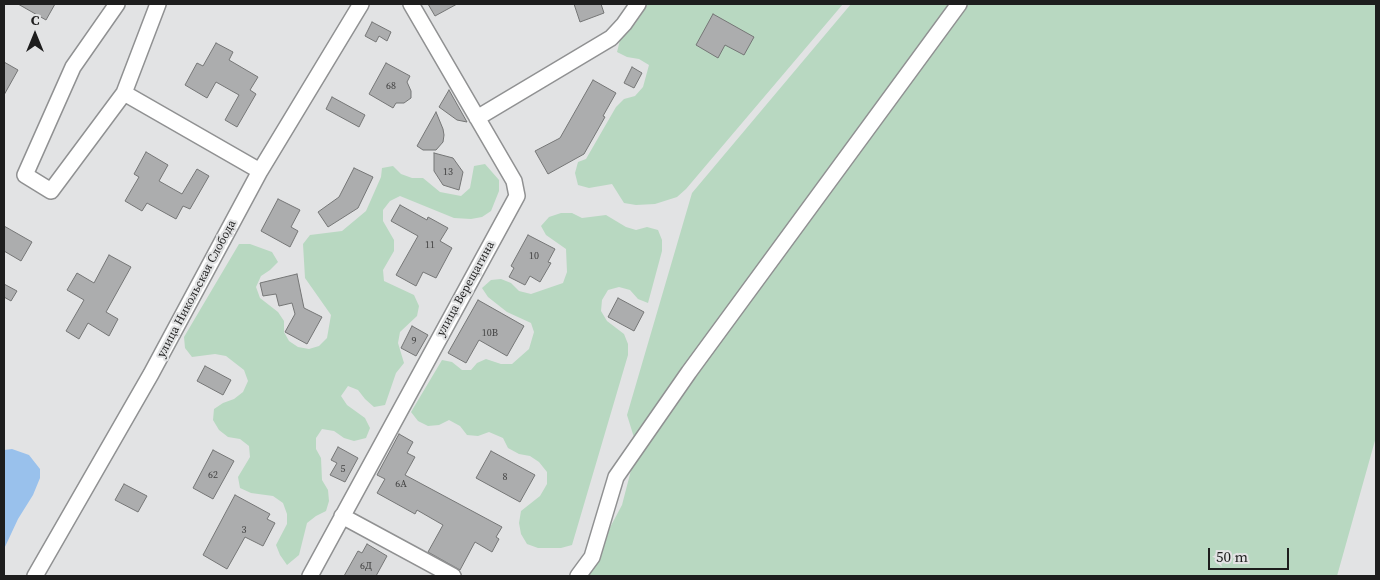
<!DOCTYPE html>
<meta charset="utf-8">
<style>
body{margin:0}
#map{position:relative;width:1380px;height:580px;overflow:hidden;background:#e2e3e4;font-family:"Source Serif 4",serif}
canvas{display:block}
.frame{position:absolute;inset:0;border:5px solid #1e1e1e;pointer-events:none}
.north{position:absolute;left:10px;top:10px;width:50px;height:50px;-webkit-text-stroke:4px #e2e3e4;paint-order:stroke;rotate:0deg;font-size:14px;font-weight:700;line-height:20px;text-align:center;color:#1e1e1e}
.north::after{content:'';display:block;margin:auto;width:18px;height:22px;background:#1e1e1e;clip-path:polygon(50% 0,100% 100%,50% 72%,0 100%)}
.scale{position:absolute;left:1208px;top:548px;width:81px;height:22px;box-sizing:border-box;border:2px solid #1e1e1e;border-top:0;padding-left:6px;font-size:15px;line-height:18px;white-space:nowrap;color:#1e1e1e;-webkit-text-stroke:4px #e2e3e4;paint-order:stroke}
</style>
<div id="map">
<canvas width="1380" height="580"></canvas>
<div class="frame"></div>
<div class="north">С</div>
<div class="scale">50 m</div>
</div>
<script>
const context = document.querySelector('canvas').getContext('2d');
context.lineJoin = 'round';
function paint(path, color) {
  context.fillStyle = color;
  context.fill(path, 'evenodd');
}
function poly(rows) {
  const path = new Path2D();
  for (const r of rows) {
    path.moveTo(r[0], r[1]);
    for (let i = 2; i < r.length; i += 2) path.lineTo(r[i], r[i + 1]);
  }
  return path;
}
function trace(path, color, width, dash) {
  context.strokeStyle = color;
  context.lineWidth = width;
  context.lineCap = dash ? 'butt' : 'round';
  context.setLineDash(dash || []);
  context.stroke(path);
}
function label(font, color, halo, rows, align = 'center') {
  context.font = font + ' "Source Serif 4",serif';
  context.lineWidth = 4.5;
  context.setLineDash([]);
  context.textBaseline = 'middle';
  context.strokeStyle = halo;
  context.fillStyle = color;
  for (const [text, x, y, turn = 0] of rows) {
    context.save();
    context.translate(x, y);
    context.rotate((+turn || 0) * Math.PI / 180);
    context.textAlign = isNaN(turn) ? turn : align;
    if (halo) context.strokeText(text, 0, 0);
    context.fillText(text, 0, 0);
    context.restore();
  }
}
const green = poly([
 [648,4,843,4,686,189,677,197,655,204,636,205,624,203,612,184,589,188,578,185,575,173,578,162,586,159,616,107,624,99,635,96,643,87,649,65,639,59,627,57,617,52,620,40,635,24],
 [851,4,1376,4,1376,437,1337,576,584,576,622,505,637,447,627,415,692,193],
 [485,164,499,180,499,191,491,211,482,217,471,219,454,218,400,196,390,201,383,210,383,221,394,240,394,251,383,270,384,281,414,295,419,306,417,316,400,332,398,343,404,363,396,373,385,405,374,407,365,399,358,390,348,386,341,396,347,405,365,418,370,428,366,438,354,441,344,438,334,431,322,429,316,438,316,449,321,458,322,480,328,490,329,501,326,511,316,516,307,523,299,555,287,565,280,555,276,545,287,524,287,514,283,503,273,496,251,493,240,488,238,477,250,457,249,446,240,439,228,437,219,430,213,420,214,409,223,403,234,399,243,392,248,381,244,370,226,356,215,354,192,357,185,348,184,337,239,244,250,244,272,252,278,262,270,270,261,276,256,287,260,298,278,312,284,321,284,332,289,341,298,347,309,349,319,346,327,338,331,315,305,278,303,244,310,235,342,231,366,211,381,177,382,168,393,166,401,174,412,178,423,178,440,192,461,196,470,188,474,166],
 [561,213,572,213,582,218,606,215,626,227,636,230,647,227,658,230,662,240,662,251,648,303,638,299,630,290,619,287,608,290,602,300,601,311,607,321,624,334,628,344,628,355,572,545,561,548,538,548,527,544,521,534,519,523,521,511,540,496,547,484,547,472,539,462,530,456,519,454,508,448,503,438,489,432,478,436,467,435,460,426,449,420,439,425,428,426,418,421,411,412,442,360,452,362,462,370,471,370,477,363,486,359,501,364,512,364,529,349,534,332,531,323,507,312,488,297,482,288,491,280,501,279,511,283,519,291,531,294,563,283,567,272,566,249,546,235,541,226,549,217]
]);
const water = poly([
 [12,449,29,455,40,469,40,478,33,495,18,519,4,549,4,450]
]);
const building = poly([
 [18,4,55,4,46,20,18,4],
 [428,4,457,4,435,16,428,4],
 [574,4,601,4,604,13,580,22,574,4],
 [713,14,754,37,744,55,725,45,718,58,696,45,713,14],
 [372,22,391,32,387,41,379,36,376,42,365,36,372,22],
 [216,43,233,52,229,60,258,77,250,90,256,94,237,127,225,120,239,95,216,82,207,98,185,85,197,63,203,66,216,43],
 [4,62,18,70,4,95,4,62],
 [386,63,410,76,407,82,411,91,411,98,404,103,396,103,393,108,369,94,386,63],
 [632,67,642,73,634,88,624,83,632,67],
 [593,80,616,93,603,116,605,117,584,154,548,174,535,151,560,138,593,80],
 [449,90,467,122,457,120,439,107,449,90],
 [332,97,365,115,359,127,326,109,332,97],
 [436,112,443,129,444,135,443,142,436,150,423,150,417,146,436,112],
 [146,152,168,165,159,181,182,194,197,169,209,176,190,209,183,206,176,219,147,203,142,211,125,201,139,177,134,174,146,152],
 [434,153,453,158,463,172,459,190,443,185,434,171,434,153],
 [354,168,373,177,358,208,328,227,318,212,339,197,354,168],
 [278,199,300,210,291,227,298,231,290,247,261,231,278,199],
 [400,205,427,220,428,217,448,228,440,241,452,248,436,278,423,272,416,286,396,275,418,236,391,221,400,205],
 [4,226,32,242,21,261,4,251,4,226],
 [528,235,555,249,548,262,551,263,540,282,530,276,525,285,509,277,514,268,511,266,528,235],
 [109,255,131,267,106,312,118,319,109,336,88,323,79,339,66,331,84,300,67,290,77,273,94,283,109,255],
 [297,274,304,308,322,317,307,344,285,332,295,314,292,303,279,306,276,294,263,296,260,283,297,274],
 [4,284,17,291,11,301,4,297,4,284],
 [618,298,644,312,634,331,608,317,618,298],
 [478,300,524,326,507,356,479,340,466,363,448,353,478,300],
 [412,326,428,335,416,356,401,348,412,326],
 [205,366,231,380,223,395,197,381,205,366],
 [399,434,413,442,407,453,415,457,405,475,502,527,496,537,499,539,492,552,475,542,460,570,428,552,443,525,417,510,415,514,377,493,385,479,377,475,399,434],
 [338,447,358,458,345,482,330,475,337,463,331,460,338,447],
 [213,450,234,461,213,499,193,488,213,450],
 [491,451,535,475,520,502,476,478,491,451],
 [124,484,147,496,138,512,115,500,124,484],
 [235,495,270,514,267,519,275,523,263,546,245,537,227,569,203,555,235,495],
 [367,544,387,556,376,576,344,576,358,551,362,553,367,544]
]);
const minor = poly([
 [117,4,73,67,25,175,51,191,124,93,158,4],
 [124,93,260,171],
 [477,118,611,38,624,24,638,4],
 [342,516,453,576],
 [35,576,151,374,260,171,361,4],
 [310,576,517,196,514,181,411,4],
 [578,576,592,557,616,477,689,372,959,4]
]);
const numberNames = [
 ["68",391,86],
 ["13",448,172],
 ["11",430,245],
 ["10",534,256],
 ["10В",490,333],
 ["9",414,341],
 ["5",343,469],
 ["62",213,475],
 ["8",505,477],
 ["6А",401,484],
 ["3",244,530],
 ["6Д",366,566]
];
const streetNames = [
 ["улица Никольская Слобода",197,289,-62],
 ["улица Верещагина",466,289,-61]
];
paint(green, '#b8d8c1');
paint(water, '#99c1ec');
paint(building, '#acadae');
trace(building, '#757676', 1);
trace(minor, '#909192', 18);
trace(minor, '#fff', 15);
label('10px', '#424242', null, numberNames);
label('12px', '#1e1e1e', '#e2e3e4', streetNames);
</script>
